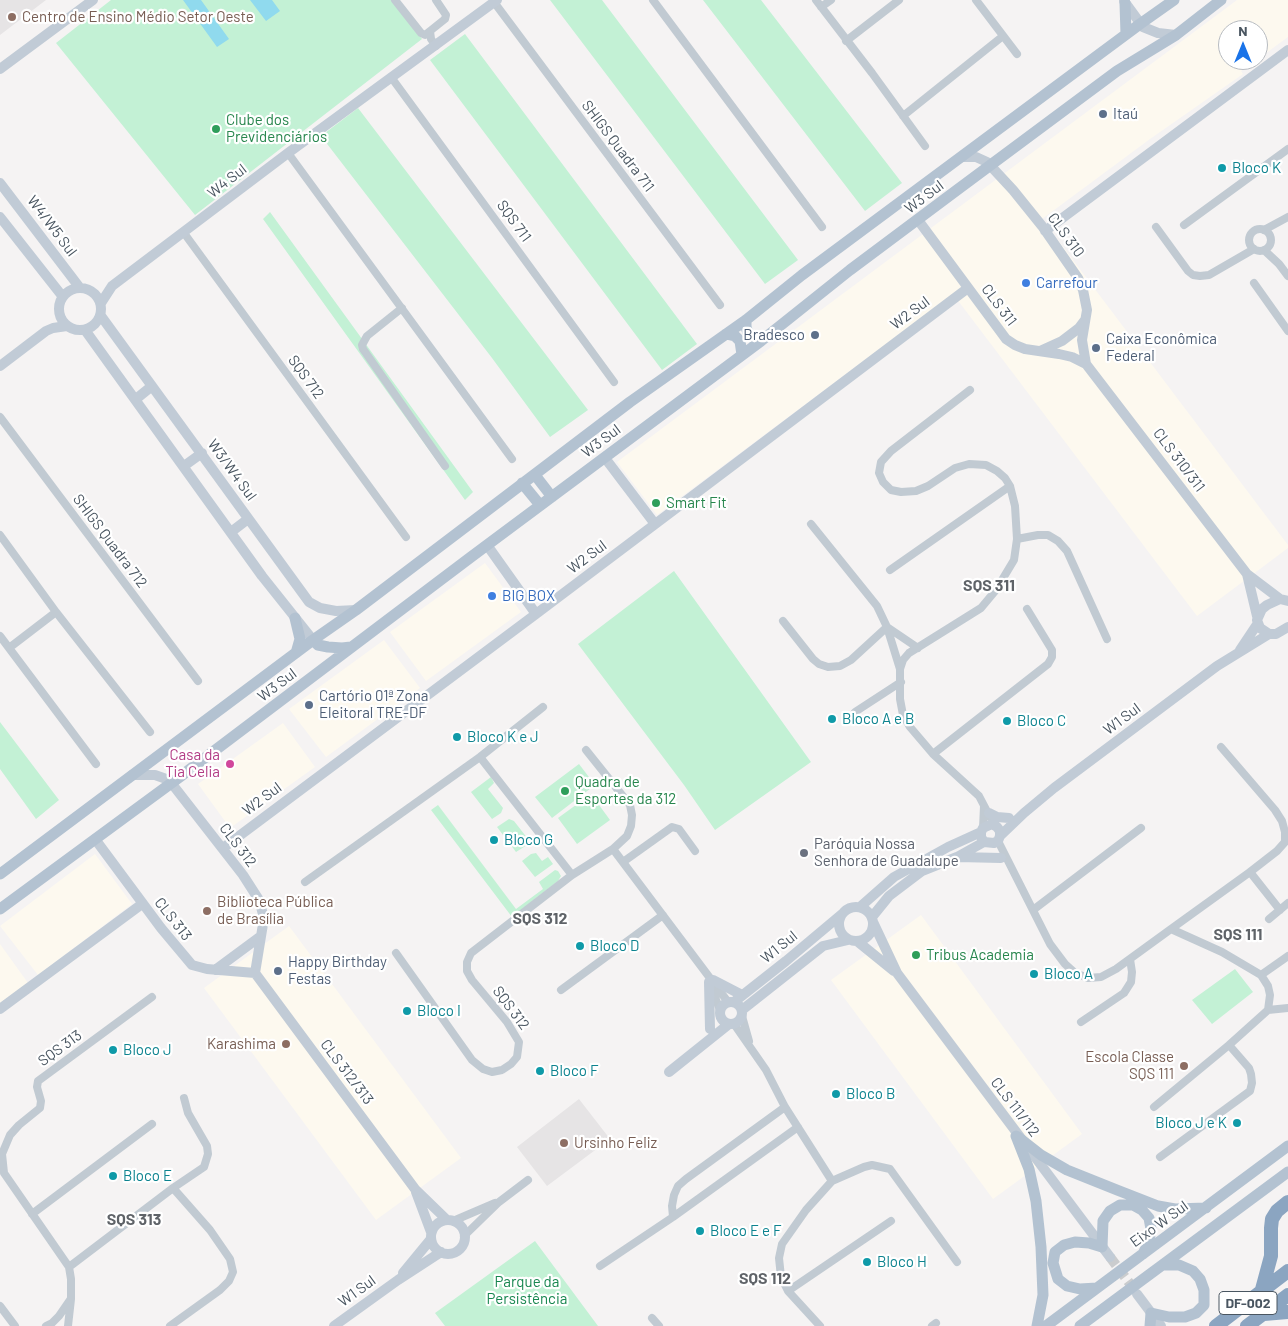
<!DOCTYPE html>
<meta charset="utf-8">
<style>
body{margin:0}
#map{position:relative;width:1288px;height:1326px;overflow:hidden;background:#f5f3f3;font-family:Barlow,sans-serif}
canvas{display:block}
.north{position:absolute;left:1218px;top:20px;width:50px;height:50px;box-sizing:border-box;background:#fff;border:1px solid #b7bbc0;border-radius:50%;rotate:0deg;font-size:14px;font-weight:700;line-height:20px;text-align:center;color:#4a5661}
.north::after{content:'';display:block;margin:auto;width:18px;height:22px;background:#1a73e8;clip-path:polygon(50% 0,100% 100%,50% 72%,0 100%)}
</style>
<div id="map">
<canvas width="1288" height="1326"></canvas>
<div class="north">N</div>
</div>
<script>
const context = document.querySelector('canvas').getContext('2d');
context.lineJoin = 'round';
function paint(path, color) {
  context.fillStyle = color;
  context.fill(path, 'evenodd');
}
function poly(rows) {
  const path = new Path2D();
  for (const r of rows) {
    if (r.length === 3) {
      path.moveTo(r[0] + r[2], r[1]);
      path.arc(r[0], r[1], r[2], 0, 2 * Math.PI);
      continue;
    }
    path.moveTo(r[0], r[1]);
    for (let i = 2; i < r.length; i += 2) path.lineTo(r[i], r[i + 1]);
  }
  return path;
}
function trace(path, color, width, dash) {
  context.strokeStyle = color;
  context.lineWidth = width;
  context.lineCap = dash ? 'butt' : 'round';
  context.setLineDash(dash || []);
  context.stroke(path);
}
function label(font, color, halo, rows, align = 'center') {
  context.font = font + ' Barlow,sans-serif';
  context.lineWidth = 4.5;
  context.setLineDash([]);
  context.textBaseline = 'middle';
  context.strokeStyle = halo;
  context.fillStyle = color;
  for (const [text, x, y, turn = 0] of rows) {
    context.save();
    context.translate(x, y);
    context.rotate((+turn || 0) * Math.PI / 180);
    context.textAlign = isNaN(turn) ? turn : align;
    if (halo) context.strokeText(text, 0, 0);
    context.fillText(text, 0, 0);
    context.restore();
  }
}
const commercial = poly([
 [1237,0,1288,0,1288,37,1258,59,1258,30,1228,30,1228,60,1256,60,1241,71,1243,74,1150,139,1042,219,1288,545,1288,548,1197,616,953,294,657,515,617,462],
 [485,563,521,612,426,681,390,632],
 [384,640,420,688,326,757,289,709],
 [283,723,315,767,230,828,198,784],
 [95,854,132,904,38,975,0,926],
 [921,915,1082,1134,993,1199,831,980],
 [289,926,461,1158,376,1220,204,988],
 [0,944,28,983,0,1003]
]);
const education = poly([
 [0,0,46,0,0,35],
 [579,1099,610,1139,547,1186,517,1147]
]);
const green = poly([
 [111,0,392,0,422,39,195,215,56,43],
 [550,0,602,0,798,260,765,284],
 [703,0,761,0,902,183,865,211],
 [465,34,697,344,662,370,430,60],
 [358,108,588,410,550,437,492,358,321,136],
 [270,212,473,492,465,500,263,219],
 [674,571,811,762,715,830,684,785,578,644],
 [0,722,59,800,36,819,0,769],
 [579,764,595,785,552,818,535,797],
 [491,777,494,783,488,789,503,808,501,813,492,819,471,792],
 [591,794,610,820,577,844,558,818],
 [438,805,516,909,543,889,539,882,555,870,558,871,561,876,558,881,512,917,431,810],
 [509,819,514,821,528,839,527,845,516,852,497,827],
 [536,853,542,861,548,857,553,864,535,877,522,861,531,854],
 [1235,969,1253,992,1212,1024,1192,1000],
 [535,1241,598,1326,445,1326,435,1313]
]);
const water = poly([
 [183,0,201,0,229,39,217,47],
 [250,0,272,0,280,11,266,21]
]);
const secondaryTunnel = poly([
 [1110,1257,1136,1292]
]);
const street = poly([
 [395,0,421,33,425,35,430,31],
 [653,0,822,227],
 [816,0,872,73,925,146],
 [976,0,1017,54],
 [494,2,720,305],
 [821,7,831,0],
 [846,41,899,0],
 [436,46,431,39,430,31,445,19,446,15,436,0],
 [391,77,614,382],
 [903,116,1003,36],
 [288,153,512,459],
 [1184,225,1288,149],
 [1156,227,1188,271,1193,275,1200,276,1209,275,1254,249],
 [1260,240,11],
 [1264,230,1288,217],
 [184,233,406,537],
 [1264,250,1279,264,1288,276],
 [1254,283,1288,331],
 [402,308,367,336,362,345,363,349,445,466],
 [970,390,891,451,881,462,879,473,883,482,891,490,901,492,916,491,928,486,955,468,969,464,986,465,997,471,1005,478,1010,486,1015,506,1017,539,1014,560,996,590,981,608,909,653,903,660,900,669,900,699,903,715,910,727,933,754,979,796,990,817],
 [0,417,198,681],
 [811,524,877,606,887,627,900,669],
 [0,535,56,612,150,732],
 [1017,539,1038,535,1048,535,1058,541,1067,551,1107,639],
 [890,570,1010,486],
 [783,621,813,659,819,664,828,667,840,666,851,660,887,627],
 [887,627,918,648],
 [0,636,96,764],
 [9,648,56,612],
 [855,712,901,682],
 [586,750,630,805,632,815,631,826,627,836,613,849],
 [933,754,1048,664,1052,657,1052,650,1027,609],
 [480,757,572,875],
 [983,828,984,806],
 [998,841,1050,944,1065,964,1075,973,1088,978,1101,977,1116,969,1171,929,1222,952,1261,975,1268,986,1270,995,1268,1010],
 [623,862,672,827,679,829,695,851],
 [1250,872,1280,910],
 [305,882,480,757,543,707],
 [1033,910,1141,828],
 [1269,919,1288,903],
 [1171,929,1250,872,1277,851,1285,842,1285,832,1282,821,1275,810,1221,747],
 [396,953,472,1060,483,1069,492,1072,502,1070,511,1064,517,1057,519,1042,507,1022,472,980,467,971,467,962,471,953,572,875,613,849,728,1002],
 [1261,975,1288,956],
 [711,987,720,1010],
 [561,990,663,915],
 [742,1016,749,1041],
 [1081,1022,1124,993,1131,982,1132,972,1130,959],
 [734,1024,766,1070,785,1107,832,1181,806,1210,782,1244,779,1258,781,1277,788,1291,820,1326],
 [1229,1045,1268,1010,1288,1008],
 [1154,1107,1229,1045,1249,1068,1251,1074,1252,1083,1250,1091,1160,1157],
 [832,1181,864,1167,872,1165,890,1169,957,1262],
 [32,1214,152,1124],
 [673,1217,672,1206,674,1195,678,1186,686,1179,785,1107],
 [453,1221,495,1203],
 [464,1236,499,1202,528,1180],
 [600,1266,673,1217,798,1127],
 [69,1267,173,1188,204,1167,208,1154,207,1146,188,1113,184,1098],
 [788,1291,891,1221],
 [0,1306,15,1326],
 [652,1318,659,1326],
 [46,1326,52,1323,59,1316,70,1300],
 [68,1326,71,1299,71,1279,69,1267,4,1173,2,1154,10,1135,19,1125,40,1108,41,1101,37,1087,38,1081,152,997],
 [170,1326,220,1290,229,1281,233,1272,230,1259,210,1230,173,1188],
 [932,1326,936,1323]
]);
const secondary = poly([
 [1124,1,1143,27,1158,33,1176,35],
 [0,69,93,0],
 [963,157,976,157,987,162,1013,190,1042,226,1078,278,1083,290,1087,310,1082,340,1086,364,1247,574,1280,599],
 [0,183,80,288],
 [0,217,63,297],
 [918,220,1006,339,1015,345,1025,349,1059,354,1072,357,1086,364],
 [1045,231,1288,50],
 [80,309,21],
 [101,303,112,286,288,153,497,0],
 [101,316,309,602,320,608,336,611,356,610],
 [85,330,262,576,313,640],
 [1040,351,1062,341,1079,328,1085,320],
 [0,366,46,331,53,328,67,326],
 [136,399,152,386],
 [605,458,655,524],
 [184,466,202,453],
 [231,532,248,519],
 [487,545,536,614],
 [1247,574,1257,616],
 [1288,601,1280,599,1267,605,1262,609,1257,620,1260,628,1269,634,1276,634,1288,627],
 [1240,650,1258,623],
 [132,775,155,775,169,780,243,875,259,900,264,918,255,973],
 [989,813,997,817,1009,818],
 [1000,836,1000,831,997,827,992,824,983,828,981,832,981,837,984,842,994,843,998,841,1000,836,1024,813,1054,788,1217,666,1269,634],
 [95,839,161,928,192,965,207,969,255,973],
 [223,848,536,614,968,288],
 [958,857,1001,858],
 [856,924,17],
 [860,907,894,877,948,847,981,832],
 [872,917,889,896,922,871,957,857,984,842],
 [873,922,897,973,1110,1257],
 [857,941,894,971],
 [215,970,261,936],
 [255,973,415,1189,447,1220],
 [713,980,742,995],
 [709,982,710,1029],
 [734,1002,786,961,842,914],
 [731,1013,11],
 [0,1009,142,904],
 [742,1010,823,946,848,940],
 [669,1072,729,1024],
 [416,1192,431,1232],
 [448,1237,17],
 [403,1273,431,1239],
 [1137,1294,1161,1326],
 [334,1326,398,1280,441,1252]
]);
const primary = poly([
 [1125,3,1126,34],
 [746,320,746,327,748,333,753,338,761,341],
 [726,334,735,336,740,341,742,355],
 [535,475,552,497],
 [522,483,540,505],
 [295,618,300,639,296,653],
 [313,640,318,645,328,647,342,648,351,647],
 [0,874,313,640,356,610,630,402,746,320,802,275,1140,24,1174,0],
 [0,909,181,776,471,557,761,341,850,270,957,190,1117,71,1176,35,1221,0],
 [1016,1136,1029,1169,1036,1201,1041,1247,1043,1295,1037,1326],
 [1018,1137,1041,1155,1067,1170,1117,1190,1158,1206,1175,1209,1206,1208],
 [1097,1288,1080,1289,1067,1286,1058,1279,1053,1263,1055,1252,1064,1245,1075,1242,1089,1243,1102,1247,1103,1221,1110,1211,1120,1205,1133,1205,1142,1210,1149,1218,1151,1229,1149,1241,1143,1254],
 [1046,1326,1288,1146],
 [1080,1326,1288,1172],
 [1150,1326,1151,1313,1169,1317,1185,1317,1196,1313,1204,1305,1204,1290,1200,1279,1193,1271,1179,1265,1164,1265]
]);
const highway = poly([
 [1261,1293,1271,1256,1271,1228,1272,1219,1277,1211,1288,1202],
 [1264,1314,1288,1312],
 [1216,1326,1288,1271],
 [1247,1326,1288,1295]
]);
const markers = [
 [12,17,5,"#8d6e63"],
 [1103,114,5,"#5c6f8a"],
 [216,129,5,"#2e9e5b"],
 [1222,168,5,"#0f9aa8"],
 [1026,283,5,"#3f7fe0"],
 [815,335,5,"#5c6f8a"],
 [1096,348,5,"#5c6f8a"],
 [656,503,5,"#2e9e5b"],
 [492,596,5,"#3f7fe0"],
 [309,705,5,"#5c6f8a"],
 [832,719,5,"#0f9aa8"],
 [1007,721,5,"#0f9aa8"],
 [457,737,5,"#0f9aa8"],
 [230,764,5,"#d1479c"],
 [565,791,5,"#2e9e5b"],
 [494,840,5,"#0f9aa8"],
 [804,853,5,"#6b7280"],
 [207,911,5,"#8d6e63"],
 [580,946,5,"#0f9aa8"],
 [916,955,5,"#2e9e5b"],
 [278,971,5,"#5c6f8a"],
 [1034,974,5,"#0f9aa8"],
 [407,1011,5,"#0f9aa8"],
 [286,1044,5,"#8d6e63"],
 [113,1050,5,"#0f9aa8"],
 [1184,1066,5,"#8d6e63"],
 [540,1071,5,"#0f9aa8"],
 [836,1094,5,"#0f9aa8"],
 [1237,1123,5,"#0f9aa8"],
 [564,1143,5,"#8d6e63"],
 [113,1176,5,"#0f9aa8"],
 [700,1231,5,"#0f9aa8"],
 [867,1262,5,"#0f9aa8"]
];
const shields = [
 [1248,1303,58]
];
const shieldNames = [
 ["DF-002",1248,1303]
];
const educationNames = [
 ["Centro de Ensino Médio Setor Oeste",22,17],
 ["Biblioteca Pública",217,902],
 ["de Brasília",217,919],
 ["Karashima",276,1044,"right"],
 ["Escola Classe",1174,1057,"right"],
 ["SQS 111",1174,1074,"right"],
 ["Ursinho Feliz",574,1143]
];
const serviceNames = [
 ["Itaú",1113,114],
 ["Bradesco",805,335,"right"],
 ["Caixa Econômica",1106,339],
 ["Federal",1106,356],
 ["Cartório 01ª Zona",319,696],
 ["Eleitoral TRE-DF",319,713],
 ["Happy Birthday",288,962],
 ["Festas",288,979]
];
const leisureNames = [
 ["Clube dos",226,120],
 ["Previdenciários",226,137],
 ["Smart Fit",666,503],
 ["Quadra de",575,782],
 ["Esportes da 312",575,799],
 ["Tribus Academia",926,955]
];
const streetNames = [
 ["SHIGS Quadra 711",618,146,53],
 ["W4 Sul",227,181,-38],
 ["W3 Sul",924,197,-37],
 ["SQS 711",514,221,54],
 ["W4/W5 Sul",52,226,53],
 ["CLS 310",1066,235,54],
 ["CLS 311",999,305,53],
 ["W2 Sul",910,313,-37],
 ["SQS 712",306,377,54],
 ["W3 Sul",601,441,-37],
 ["CLS 310/311",1179,460,53],
 ["W3/W4 Sul",232,470,54],
 ["SHIGS Quadra 712",110,541,53],
 ["W2 Sul",587,557,-37],
 ["W3 Sul",277,685,-37],
 ["W1 Sul",1122,719,-37],
 ["W2 Sul",262,799,-37],
 ["CLS 312",238,845,53],
 ["CLS 313",173,919,52],
 ["W1 Sul",779,947,-39],
 ["SQS 312",511,1008,53],
 ["SQS 313",60,1048,-36],
 ["CLS 312/313",347,1072,53],
 ["CLS 111/112",1015,1107,53],
 ["Eixo W Sul",1159,1224,-36],
 ["W1 Sul",357,1291,-36]
];
const cultureNames = [
 ["Bloco K",1232,168],
 ["Bloco A e B",842,719],
 ["Bloco C",1017,721],
 ["Bloco K e J",467,737],
 ["Bloco G",504,840],
 ["Bloco D",590,946],
 ["Bloco A",1044,974],
 ["Bloco I",417,1011],
 ["Bloco J",123,1050],
 ["Bloco F",550,1071],
 ["Bloco B",846,1094],
 ["Bloco J e K",1227,1123,"right"],
 ["Bloco E",123,1176],
 ["Bloco E e F",710,1231],
 ["Bloco H",877,1262]
];
const shopNames = [
 ["Carrefour",1036,283],
 ["BIG BOX",502,596]
];
const hotelNames = [
 ["Casa da",220,755],
 ["Tia Celia",220,772]
];
const worshipNames = [
 ["Paróquia Nossa",814,844],
 ["Senhora de Guadalupe",814,861]
];
const parkNames = [
 ["Parque da",527,1282],
 ["Persistência",527,1299]
];
const neighbourhoodNames = [
 ["SQS 311",989,586],
 ["SQS 312",540,919],
 ["SQS 111",1238,935],
 ["SQS 313",134,1220],
 ["SQS 112",765,1279]
];
paint(commercial, '#fdf9ef');
paint(education, '#e6e4e5');
paint(green, '#c3f1d5');
paint(water, '#90daee');
trace(secondaryTunnel, '#caccce', 10, [10, 5]);
trace(street, '#c1cad2', 8);
trace(secondary, '#c1cbd6', 10);
trace(primary, '#b3c2d1', 11);
trace(highway, '#8ba5c1', 14);
for (const [x, y, r, color] of markers) {
  const dot = new Path2D();
  dot.arc(x, y, r, 0, 2 * Math.PI);
  context.fillStyle = color;
  context.fill(dot);
  trace(dot, '#fff', 2);
}
for (const [x, y, w] of shields) {
  const box = new Path2D();
  box.roundRect(x - w / 2, y - 11.5, w, 23, 4);
  context.fillStyle = '#fff';
  context.fill(box);
  trace(box, '#4a5661', 1);
}
label('bold 14px', '#4a5661', null, shieldNames);
label('15px', '#785e54', '#fff', educationNames, 'left');
label('15px', '#4e5e75', '#fff', serviceNames, 'left');
label('15px', '#27864d', '#fff', leisureNames, 'left');
label('15px', '#4a5661', '#fff', streetNames);
label('15px', '#0d838f', '#fff', cultureNames, 'left');
label('15px', '#366cbe', '#fff', shopNames, 'left');
label('15px', '#b23c85', '#fff', hotelNames, 'right');
label('15px', '#5b616d', '#fff', worshipNames, 'left');
label('15px', '#17864f', '#fff', parkNames);
label('bold 16px', '#5f6368', '#fff', neighbourhoodNames);
</script>
